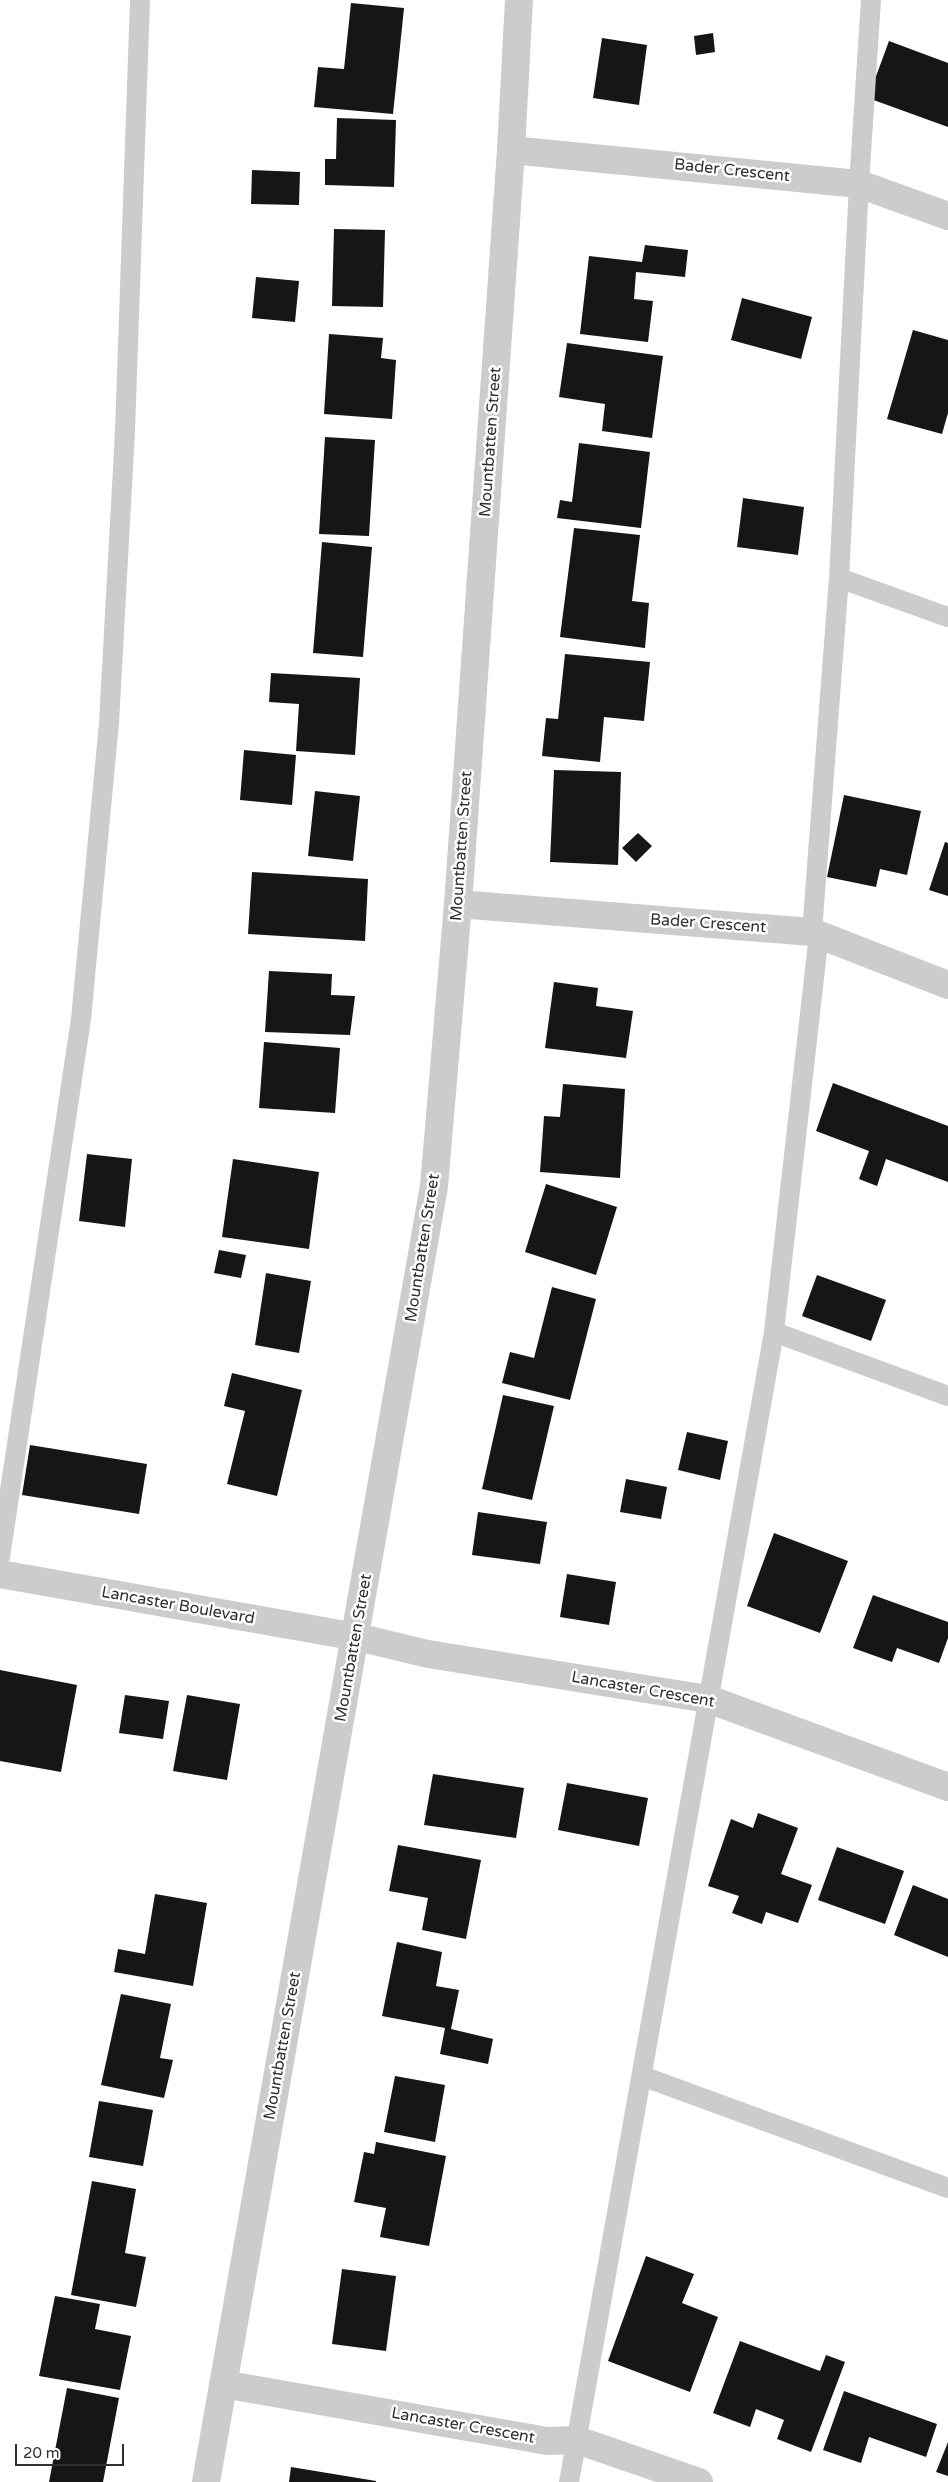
<!DOCTYPE html>
<style>
body{margin:0}
#map{position:relative;width:948px;height:2482px;overflow:hidden;background:#fff;font-family:"Varela Round",sans-serif}
canvas{display:block}
.scale{position:absolute;left:15px;top:2444px;width:109px;height:22px;box-sizing:border-box;border:2px solid #2f2f2f;border-top:0;padding-left:6px;font-size:15px;line-height:18px;white-space:nowrap;color:#2f2f2f;-webkit-text-stroke:4px #fff;paint-order:stroke}
</style>
<div id="map">
<canvas width="948" height="2482"></canvas>
<div class="scale">20 m</div>
</div>
<script>
const context = document.querySelector('canvas').getContext('2d');
context.lineJoin = 'round';
function paint(path, color) {
  context.fillStyle = color;
  context.fill(path, 'evenodd');
}
function poly(rows) {
  const path = new Path2D();
  for (const r of rows) {
    path.moveTo(r[0], r[1]);
    for (let i = 2; i < r.length; i += 2) path.lineTo(r[i], r[i + 1]);
  }
  return path;
}
function trace(path, color, width, dash) {
  context.strokeStyle = color;
  context.lineWidth = width;
  context.lineCap = dash ? 'butt' : 'round';
  context.setLineDash(dash || []);
  context.stroke(path);
}
function label(font, color, halo, rows, align = 'center') {
  context.font = font + ' "Varela Round",sans-serif';
  context.lineWidth = 5;
  context.setLineDash([]);
  context.textBaseline = 'middle';
  context.strokeStyle = halo;
  context.fillStyle = color;
  for (const [text, x, y, turn = 0] of rows) {
    context.save();
    context.translate(x, y);
    context.rotate((+turn || 0) * Math.PI / 180);
    context.textAlign = isNaN(turn) ? turn : align;
    if (halo) context.strokeText(text, 0, 0);
    context.fillText(text, 0, 0);
    context.restore();
  }
}
const building = poly([
 [351,3,404,8,393,114,314,107,318,67,344,69],
 [713,33,715,52,696,55,694,36],
 [602,38,647,45,639,105,593,98],
 [889,41,948,63,948,127,868,98],
 [337,118,396,120,394,187,325,185,325,159,336,159],
 [252,170,300,172,299,205,251,204],
 [334,229,385,230,383,307,332,306],
 [645,245,688,250,685,277,636,272,634,299,653,301,648,342,580,334,589,256,642,262],
 [256,277,299,281,295,322,252,318],
 [742,298,812,317,801,359,731,340],
 [913,330,948,340,948,413,942,434,887,419],
 [329,334,383,338,381,358,396,360,392,419,324,414],
 [567,343,663,356,652,438,602,431,605,404,559,397],
 [325,437,375,440,369,536,319,534],
 [579,443,650,452,641,528,557,518,560,500,572,502],
 [743,498,804,507,798,555,737,547],
 [574,528,640,535,632,601,649,603,645,648,560,637],
 [322,542,372,547,363,657,313,653],
 [565,654,650,662,644,721,604,717,600,762,542,756,546,718,558,719],
 [271,673,360,678,355,755,296,751,299,704,269,702],
 [244,750,296,755,292,805,240,800],
 [554,770,621,772,618,865,550,862],
 [315,791,360,796,353,861,308,856],
 [844,795,921,811,907,875,880,869,876,887,827,877],
 [638,833,652,846,636,862,622,848],
 [945,842,948,843,948,896,929,890],
 [252,872,368,879,365,941,248,934],
 [269,971,332,974,331,995,355,996,350,1035,265,1032],
 [554,982,598,988,596,1006,633,1011,626,1058,545,1048],
 [264,1042,340,1048,335,1113,259,1108],
 [833,1083,948,1126,948,1182,886,1159,877,1186,859,1179,869,1151,816,1131],
 [563,1084,625,1089,620,1178,540,1172,544,1116,560,1117],
 [87,1154,132,1159,125,1227,79,1221],
 [233,1159,319,1172,309,1249,222,1237],
 [546,1184,617,1207,596,1275,525,1252],
 [219,1250,246,1255,241,1278,214,1273],
 [266,1273,311,1281,299,1353,255,1345],
 [817,1275,886,1300,871,1341,802,1316],
 [552,1287,596,1299,570,1400,502,1383,510,1352,534,1358],
 [232,1373,302,1390,277,1496,227,1484,245,1411,224,1406],
 [503,1395,554,1406,532,1500,482,1489],
 [687,1432,728,1441,720,1480,678,1470],
 [30,1445,147,1464,139,1514,22,1495],
 [626,1479,667,1487,661,1519,620,1512],
 [478,1512,547,1522,540,1564,472,1555],
 [774,1533,848,1561,820,1633,747,1606],
 [567,1574,616,1582,609,1625,560,1617],
 [873,1595,948,1622,948,1638,939,1663,897,1648,892,1662,853,1648],
 [0,1670,77,1685,61,1772,0,1761],
 [125,1695,169,1701,163,1739,119,1733],
 [187,1695,240,1704,227,1780,173,1771],
 [433,1774,524,1788,516,1838,424,1825],
 [567,1783,648,1798,639,1846,558,1830],
 [758,1813,798,1828,781,1874,812,1885,798,1923,766,1912,762,1924,732,1913,739,1896,708,1886,731,1819,753,1828],
 [398,1845,481,1860,466,1939,422,1930,428,1898,389,1891],
 [837,1847,904,1871,885,1924,818,1900],
 [913,1885,948,1899,948,1957,894,1935],
 [155,1894,207,1903,193,1986,114,1972,118,1949,145,1954],
 [397,1942,442,1952,436,1986,459,1990,451,2029,493,2039,488,2064,440,2054,445,2028,382,2016],
 [121,1994,171,2004,160,2058,173,2060,164,2098,101,2085],
 [395,2076,445,2085,435,2142,384,2132],
 [99,2101,153,2110,143,2166,89,2157],
 [376,2142,446,2156,429,2246,380,2237,386,2208,354,2202,364,2152,374,2154],
 [92,2181,136,2189,125,2253,146,2257,136,2307,71,2295],
 [646,2256,694,2274,682,2303,718,2317,690,2392,608,2361],
 [342,2269,396,2276,386,2351,332,2344],
 [55,2296,100,2304,95,2329,131,2336,120,2390,39,2376],
 [740,2341,820,2371,826,2355,845,2362,811,2452,777,2439,784,2420,756,2409,750,2427,713,2413],
 [67,2388,119,2398,103,2482,49,2482],
 [844,2391,937,2424,926,2457,869,2437,861,2463,823,2450],
 [948,2442,948,2476,936,2472],
 [291,2467,376,2481,376,2482,289,2482]
]);
const service = poly([
 [839,578,948,617],
 [812,932,839,578,859,184,871,0],
 [774,1332,948,1396],
 [0,1557,81,1019,109,723,125,431,140,0],
 [642,2076,948,2188],
 [569,2482,774,1332,819,934]
]);
const minor = poly([
 [511,150,859,184,948,216],
 [458,904,812,932,948,985],
 [0,1574,357,1637,428,1654,708,1699,948,1787],
 [223,2384,547,2441,577,2440,699,2482],
 [206,2482,434,1186,458,904,511,150,519,0]
]);
const streetNames = [
 ["Bader Crescent",732,171,6],
 ["Mountbatten Street",491,442,-86],
 ["Mountbatten Street",462,846,-86],
 ["Bader Crescent",708,924,4],
 ["Mountbatten Street",423,1248,-81],
 ["Lancaster Boulevard",178,1606,10],
 ["Mountbatten Street",354,1648,-80],
 ["Lancaster Crescent",643,1690,10],
 ["Mountbatten Street",283,2046,-80],
 ["Lancaster Crescent",463,2426,10]
];
paint(building, '#161616');
trace(service, '#ccc', 20);
trace(minor, '#ccc', 28);
label('16px', '#2f2f2f', '#fff', streetNames);
</script>
